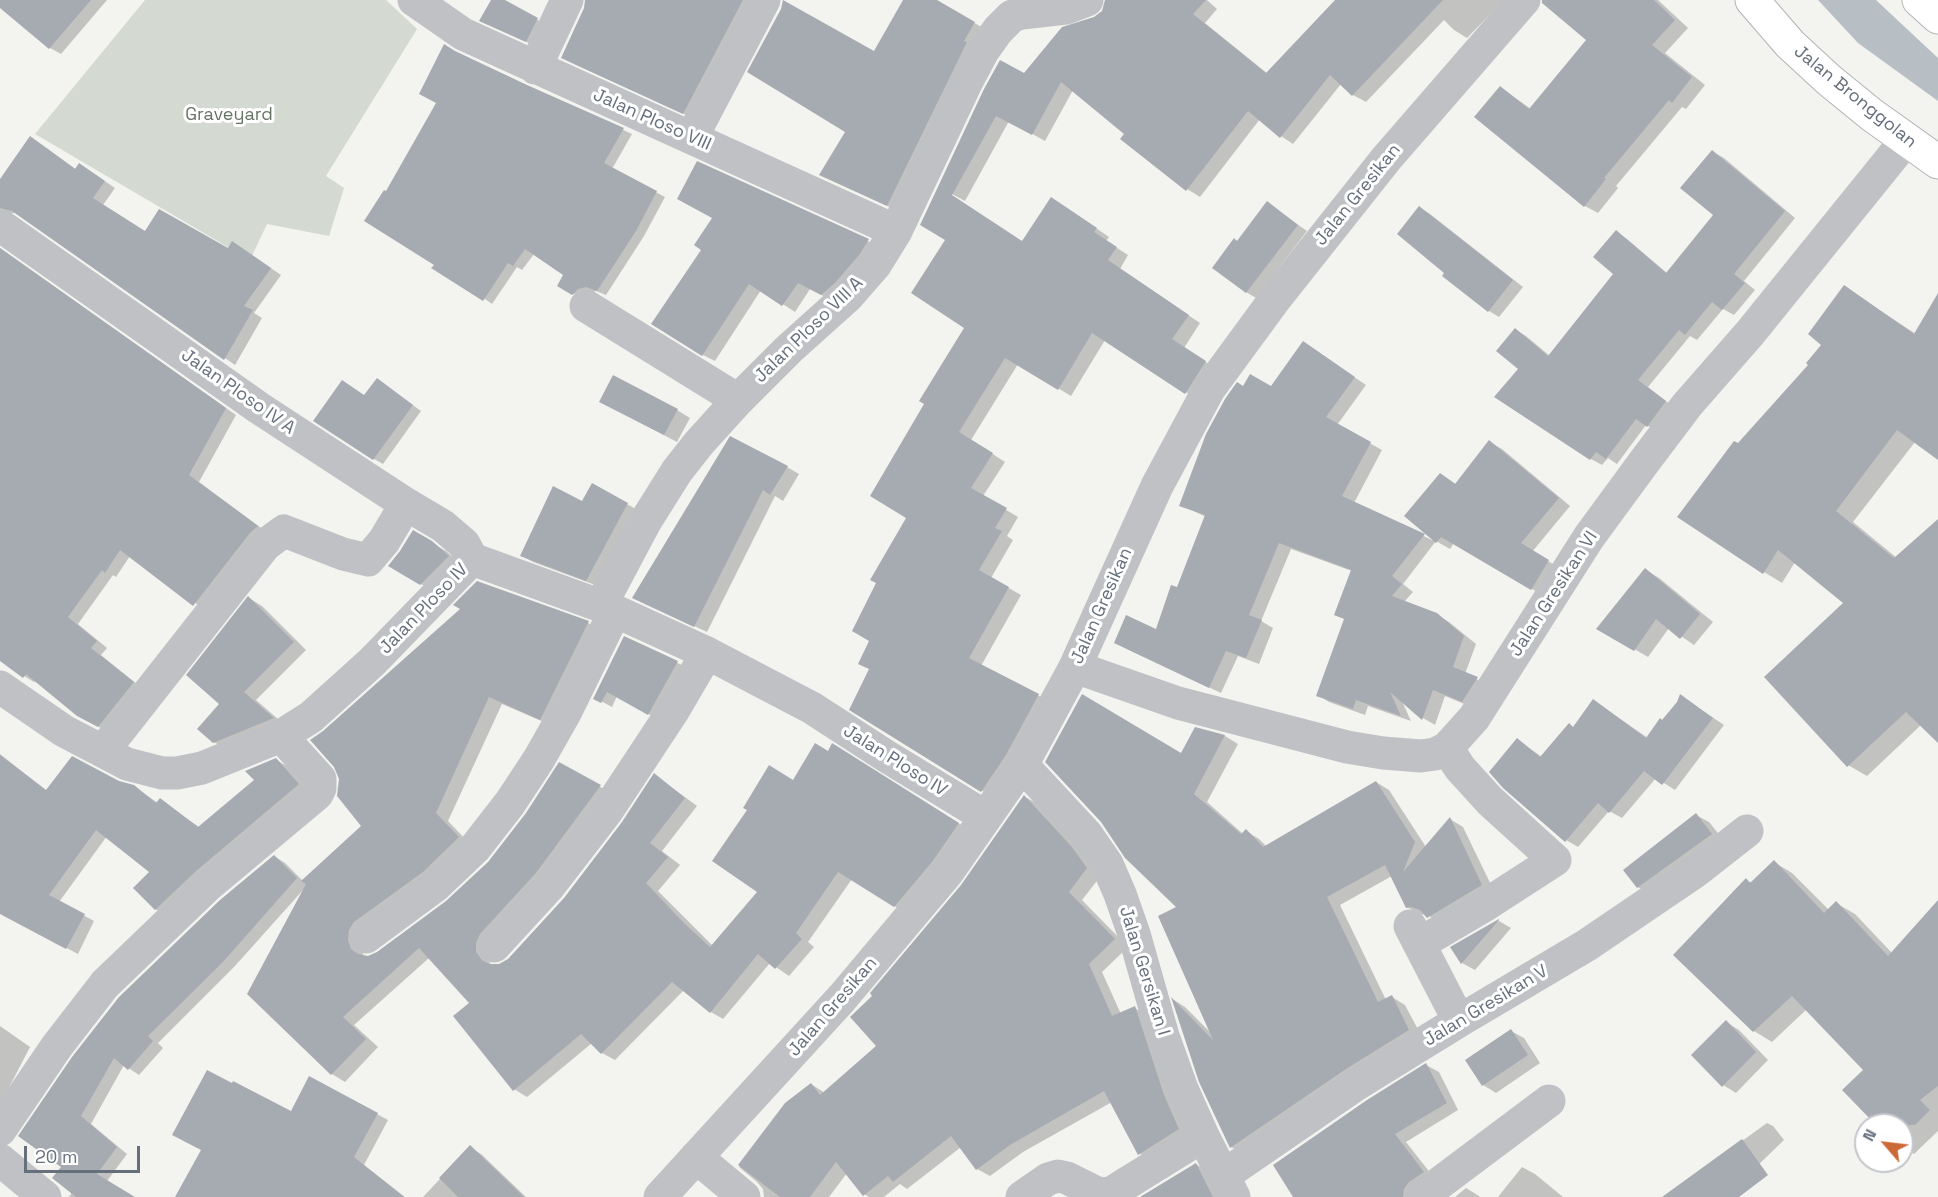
<!DOCTYPE html>
<style>
body{margin:0}
#map{position:relative;width:1938px;height:1197px;overflow:hidden;background:#f3f3f0;font-family:"Space Grotesk",sans-serif}
canvas{display:block}
.north{position:absolute;left:1854px;top:1113px;width:60px;height:60px;box-sizing:border-box;background:#fff;border:2px solid #c2c6cb;border-radius:50%;rotate:298deg;font-size:16px;font-weight:700;line-height:24px;text-align:center;color:#66707d}
.north::after{content:'';display:block;margin:auto;width:21px;height:27px;background:#cb6938;clip-path:polygon(50% 0,100% 100%,50% 72%,0 100%)}
.scale{position:absolute;left:24px;top:1146px;width:116px;height:27px;box-sizing:border-box;border:3px solid #66707d;border-top:0;padding-left:8px;font-size:18px;line-height:21px;white-space:nowrap;color:#66707d;-webkit-text-stroke:4px #fff;paint-order:stroke}
</style>
<div id="map">
<canvas width="1938" height="1197"></canvas>
<div class="north">N</div>
<div class="scale">20 m</div>
</div>
<script>
const context = document.querySelector('canvas').getContext('2d');
context.lineJoin = 'round';
function paint(path, color) {
  context.fillStyle = color;
  context.fill(path, 'evenodd');
}
function poly(rows) {
  const path = new Path2D();
  for (const r of rows) {
    path.moveTo(r[0], r[1]);
    for (let i = 2; i < r.length; i += 2) path.lineTo(r[i], r[i + 1]);
  }
  return path;
}
function trace(path, color, width, dash) {
  context.strokeStyle = color;
  context.lineWidth = width;
  context.lineCap = dash ? 'butt' : 'round';
  context.setLineDash(dash || []);
  context.stroke(path);
}
function label(font, color, halo, rows, align = 'center') {
  context.font = font + ' "Space Grotesk",sans-serif';
  context.lineWidth = 6;
  context.setLineDash([]);
  context.textBaseline = 'middle';
  context.strokeStyle = halo;
  context.fillStyle = color;
  for (const [text, x, y, turn = 0] of rows) {
    context.save();
    context.translate(x, y);
    context.rotate((+turn || 0) * Math.PI / 180);
    context.textAlign = isNaN(turn) ? turn : align;
    if (halo) context.strokeText(text, 0, 0);
    context.fillText(text, 0, 0);
    context.restore();
  }
}
const green = poly([
 [145,0,386,0,417,29,326,176,344,188,329,236,267,224,250,260,35,134]
]);
const water = poly([
 [1818,0,1876,0,1938,58,1938,101,1858,43]
]);
const shadow = poly([
 [3,0,107,0,61,54,50,48,0,6],
 [493,0,502,0,543,23,533,45,487,24],
 [587,0,758,0,695,119,574,64],
 [905,0,934,0,985,29,898,211,821,175,847,131,874,53],
 [1107,0,1207,0,1217,9,1205,23,1268,74,1337,0,1504,0,1467,38,1454,30,1444,20,1366,102,1353,95,1341,84,1293,144,1281,136,1260,119,1200,197,1187,189,1126,133,1073,90,1045,141,1009,121,965,201,950,193,950,196,1022,242,1064,206,1109,237,1106,241,1128,255,1120,269,1200,323,1184,348,1218,370,1198,400,1105,340,1071,396,1018,364,971,440,1005,462,983,496,1018,517,1007,536,1013,540,991,578,1021,595,981,666,1051,702,994,798,981,790,871,669,871,640,908,517,926,403,966,327,947,240,922,224,1024,74,1102,13],
 [1573,0,1658,0,1688,28,1665,53,1705,85,1686,109,1682,107,1616,186,1618,188,1598,213,1585,206,1500,87,1531,109,1589,40],
 [459,54,632,134,612,169,665,197,644,236,606,295,596,291,587,294,581,298,572,293,565,275,534,254,522,270,517,267,492,304,436,264,387,193,438,103],
 [41,144,77,170,90,171,115,188,103,205,146,233,228,249,243,249,281,275,254,313,262,318,235,365,15,213,5,214,0,218,0,182],
 [1713,152,1724,158,1795,218,1744,281,1755,290,1734,315,1723,309,1697,340,1690,336,1648,387,1676,409,1659,432,1646,425,1617,464,1608,458,1602,465,1591,459,1520,369,1516,330,1526,336,1550,356,1615,273,1616,232,1627,239,1667,273,1715,215],
 [698,163,868,241,880,247,833,301,810,289,795,312,761,290,715,361,703,355,703,250,714,217],
 [1267,203,1307,231,1256,298,1246,292,1237,242],
 [1420,208,1430,214,1523,287,1499,317,1489,311],
 [0,248,236,415,199,482,268,533,205,610,130,556,116,577,113,575,78,624,107,648,101,655,143,689,109,732,89,722,36,681,34,682,24,676,0,659],
 [1844,287,1916,334,1938,296,1938,459,1915,442,1853,522,1897,558,1938,521,1938,741,1921,725,1867,776,1848,765,1846,603,1795,562,1782,583,1764,572,1738,445,1810,365,1823,345],
 [1304,343,1366,385,1337,425,1382,450,1354,503,1432,540,1441,474,1456,484,1489,442,1502,449,1570,506,1532,552,1560,568,1544,596,1454,543,1450,549,1436,541,1403,584,1413,592,1404,602,1436,614,1449,622,1476,644,1465,674,1489,685,1474,708,1445,696,1435,725,1423,718,1401,699,1411,721,1368,706,1365,715,1329,702,1318,695,1346,620,1352,571,1291,549,1261,621,1273,628,1259,664,1238,656,1221,693,1127,649,1157,631,1178,589,1206,517,1181,505,1244,388,1272,388],
 [378,380,421,411,383,464,374,459,365,397],
 [614,409,677,410,690,418,677,442],
 [787,467,799,474,783,501,775,496,707,632,634,598],
 [583,503,627,504,639,511,598,586,533,562,522,556],
 [413,532,446,551,461,564,434,592,390,565,401,552],
 [1646,570,1659,578,1713,622,1694,645,1669,628,1648,657,1598,628],
 [477,583,588,623,601,630,553,726,502,704,448,821,471,845,360,948,364,956,368,957,378,953,447,902,489,863,527,814,559,764,613,794,489,961,492,966,499,965,509,960,565,899,623,823,655,775,697,806,662,851,680,865,658,891,713,946,759,892,794,782,829,753,845,753,971,831,907,914,852,879,808,942,814,947,789,976,770,963,723,1019,711,1012,684,990,615,1060,602,1053,592,1043,527,1097,514,1089,471,1003,429,958,354,1025,378,1047,345,1082,332,1074,249,994,304,889,234,967,158,1043,163,1048,139,1075,124,1065,91,1124,127,1154,107,1181,133,1197,69,1197,72,1192,63,1167,20,1136,274,856,285,863,303,881,363,827,340,779,324,732,462,609],
 [249,598,262,606,306,650,256,700,286,726,228,750,214,742,221,704],
 [625,638,688,668,659,720,617,696,612,707,595,698],
 [1681,696,1724,725,1675,790,1656,778,1622,818,1609,811,1578,847,1566,840,1518,740,1542,757,1574,728,1594,701,1648,738,1678,703],
 [1196,729,1225,736,1238,744,1207,802,1243,834,1246,831,1259,839,1267,847,1376,782,1389,790,1426,847,1450,819,1463,827,1495,893,1441,924,1426,914,1421,915,1407,907,1392,876,1340,905,1386,1000,1392,997,1405,1005,1422,1037,1245,1155,1231,1147,1201,1081,1174,1000,1185,1007,1212,1034,1179,907,1181,755],
 [0,754,47,791,118,782,134,787,158,803,160,800,199,827,257,780,276,760,287,766,309,791,166,915,155,909,151,872,107,836,59,902,94,921,78,954,0,913],
 [1025,797,1038,804,1086,856,1100,877,1082,900,1128,947,1102,972,1121,1014,1135,1008,1148,1016,1192,1137,1152,1161,1139,1153,1112,1102,1023,1152,990,1176,977,1169,961,1147,907,1189,900,1184,884,1197,869,1197,864,1194,847,1173,829,1197,764,1197,763,1189,757,1182,739,1167,786,1104,811,1084,825,1093,878,1046,875,996,964,885],
 [1696,815,1709,822,1725,842,1651,895,1638,887],
 [1774,862,1792,873,1829,910,1836,903,1855,914,1892,953,1938,902,1938,1131,1914,1154,1902,1147,1902,1125,1878,1125,1865,1070,1807,1009,1772,1042,1754,1031,1746,880,1752,883],
 [1499,921,1511,928,1475,970,1462,963,1452,948],
 [1726,1022,1739,1030,1768,1060,1736,1093,1723,1085],
 [0,1026,30,1047,0,1105],
 [1511,1031,1524,1038,1540,1063,1496,1093,1483,1085],
 [1426,1065,1439,1072,1458,1110,1406,1142,1435,1179,1416,1197,1295,1197],
 [310,1078,388,1120,364,1165,405,1197,177,1197,291,1113],
 [1767,1123,1773,1126,1784,1140,1725,1197,1681,1197,1695,1175],
 [470,1147,481,1154,526,1197,423,1197],
 [1196,1164,1208,1172,1221,1197,1143,1197],
 [1522,1167,1535,1174,1563,1197,1498,1197],
 [1466,1188,1479,1196,1480,1197,1455,1197]
]);
const building = poly([
 [0,0,91,0,49,49,0,8],
 [491,0,505,0,538,18,526,42,479,21],
 [585,0,743,0,683,114,561,58,584,8],
 [783,0,874,51,903,0,937,0,975,22,964,41,967,42,887,206,819,175,845,132,747,72,781,9],
 [1105,0,1206,0,1193,14,1266,73,1335,0,1443,0,1352,96,1330,75,1280,138,1248,111,1186,191,1120,139,1124,134,1061,82,1032,135,996,116,952,195,1022,241,1051,197,1097,228,1094,232,1117,247,1108,260,1189,315,1172,339,1206,361,1185,394,1092,333,1058,390,1005,358,959,432,993,453,971,488,1007,508,995,528,1002,531,979,570,1009,587,969,658,1039,694,1006,755,981,792,849,710,869,669,858,664,869,641,852,631,876,583,870,580,906,518,870,496,924,404,919,401,964,328,911,293,945,240,920,225,984,89,1000,60,1024,73,1062,27,1094,17,1102,11],
 [1542,0,1654,0,1675,20,1652,45,1692,77,1672,103,1669,100,1604,178,1606,179,1584,207,1474,117,1500,86,1529,109,1586,40,1542,3],
 [444,44,455,51,527,85,624,128,604,163,657,191,636,231,597,291,586,287,578,289,572,295,557,286,563,275,525,249,513,266,508,263,483,301,431,268,434,265,364,221,384,190,386,191,436,103,419,94],
 [30,136,75,169,79,163,105,181,93,198,145,231,159,209,228,248,232,241,271,268,244,306,253,310,224,360,12,211,0,208,0,179],
 [1712,150,1785,211,1734,274,1745,283,1722,310,1712,302,1685,335,1679,330,1638,380,1666,401,1647,427,1636,419,1606,459,1596,452,1590,460,1494,397,1518,369,1496,351,1515,328,1548,356,1613,274,1593,257,1616,230,1666,273,1713,215,1680,188],
 [697,161,869,239,860,254,835,283,821,295,798,283,782,306,749,284,702,356,651,324,701,250,694,245,712,218,677,199],
 [1267,201,1298,225,1246,293,1212,268,1234,238,1237,241],
 [1419,206,1513,280,1488,312,1442,276,1444,273,1397,234],
 [0,248,226,408,189,475,258,526,250,533,193,606,120,550,105,573,102,570,68,617,97,641,91,648,134,682,98,727,77,716,26,674,23,678,0,661],
 [1844,285,1914,334,1938,293,1938,460,1897,430,1836,511,1894,558,1938,519,1938,743,1906,712,1847,767,1764,677,1843,603,1778,550,1763,574,1677,517,1734,441,1738,443,1808,365,1806,363,1821,345,1808,334],
 [1303,341,1355,377,1326,417,1371,442,1342,496,1425,534,1392,576,1402,584,1392,596,1437,613,1464,636,1453,667,1478,677,1462,702,1433,690,1422,720,1390,692,1401,716,1356,700,1353,709,1316,696,1344,619,1334,615,1351,570,1279,543,1249,615,1262,620,1246,658,1226,651,1209,688,1114,643,1126,615,1156,629,1171,585,1177,587,1205,515,1179,506,1206,434,1225,399,1237,382,1243,386,1250,374,1271,386],
 [613,375,678,409,664,435,599,402],
 [377,378,413,405,373,460,313,421,342,380,364,395],
 [730,436,788,466,770,495,763,490,694,627,632,598],
 [1489,440,1559,498,1521,543,1549,560,1531,590,1441,537,1436,543,1404,516,1440,473,1455,484],
 [592,483,628,503,586,581,520,556,553,486,582,501],
 [413,530,432,541,449,556,420,585,388,566,400,551],
 [1645,568,1700,614,1680,639,1656,619,1634,651,1596,629],
 [477,581,589,621,540,720,489,697,436,813,459,837,423,872,354,922,349,930,348,940,351,949,358,954,368,956,377,952,446,901,488,862,526,813,559,762,601,785,536,873,480,934,476,943,476,952,482,960,489,964,499,964,508,959,564,898,622,822,654,773,685,798,650,843,668,857,646,883,685,924,710,947,757,892,712,861,747,810,743,808,769,765,793,780,815,743,828,751,832,743,959,823,932,862,894,907,838,872,796,933,802,939,775,969,758,954,710,1013,672,982,601,1054,581,1034,513,1091,453,1016,469,1003,419,948,343,1017,366,1039,331,1075,247,994,306,884,301,881,361,826,337,796,339,779,334,767,310,740,323,731,460,609,453,605],
 [248,596,294,642,244,692,274,718,213,743,197,729,219,704,186,675],
 [624,636,678,661,648,715,607,692,601,703,593,699],
 [1082,694,1181,753,1195,727,1225,735,1194,794,1241,834,1246,829,1263,847,1376,781,1415,842,1403,872,1450,817,1482,885,1427,918,1420,910,1411,907,1406,908,1385,865,1327,897,1378,1002,1392,995,1409,1030,1346,1069,1230,1148,1199,1082,1171,997,1213,1040,1158,916,1176,907,1125,858,1101,822,1045,762],
 [1680,694,1713,718,1662,785,1644,771,1609,813,1598,803,1565,842,1503,788,1489,772,1517,738,1540,757,1569,723,1573,727,1593,699,1646,738,1660,718,1662,720,1677,702],
 [0,755,46,790,72,756,119,781,134,785,156,803,160,798,198,827,254,780,245,771,276,758,299,784,195,872,155,910,133,888,149,872,96,830,49,895,85,914,66,949,0,914],
 [1024,795,1072,847,1087,868,1069,892,1115,939,1089,964,1112,1016,1135,1006,1164,1095,1179,1129,1138,1155,1104,1091,1010,1145,976,1170,951,1136,893,1182,888,1176,863,1196,836,1162,810,1197,780,1197,738,1165,785,1103,811,1083,820,1095,876,1046,850,1017,872,996,870,993,961,885],
 [1696,813,1712,834,1637,888,1623,870],
 [274,855,297,878,223,962,148,1036,153,1041,128,1070,114,1058,81,1116,117,1147,97,1174,135,1197,76,1197,52,1178,61,1167,18,1136,72,1057,119,997,220,900],
 [1774,860,1824,913,1836,901,1888,956,1938,900,1938,1086,1920,1100,1930,1110,1915,1125,1876,1125,1842,1090,1863,1070,1792,996,1753,1032,1673,955,1746,878,1750,883],
 [1499,919,1499,920,1461,964,1450,947],
 [1726,1020,1756,1052,1722,1087,1691,1055],
 [1511,1029,1528,1055,1482,1086,1465,1060],
 [1426,1063,1447,1103,1395,1134,1424,1172,1409,1182,1404,1189,1403,1197,1293,1197,1273,1165,1367,1100],
 [207,1070,232,1083,233,1081,291,1111,309,1076,378,1113,354,1157,404,1197,175,1197,201,1150,172,1135],
 [1742,1139,1768,1175,1739,1197,1662,1197],
 [470,1145,524,1197,458,1197,439,1178],
 [1196,1163,1213,1197,1140,1197]
]);
const minor = poly([
 [414,0,463,34,896,231],
 [535,68,567,0],
 [692,137,764,0],
 [1,226,259,408,406,504,443,526,464,544,472,559],
 [586,306,738,400],
 [601,605,645,522,677,471,699,443,738,400,789,349,848,296,875,265,896,231,967,81,983,51,998,30,1012,16,1022,13,1066,8,1087,0],
 [1075,667,1178,703,1347,747,1383,753,1421,756,1435,754,1447,748,1474,718,1589,537,1644,462,1687,405,1750,333,1906,140],
 [0,687,64,731,127,764,162,773,177,773,202,768,281,736,311,717,372,662,472,559,615,611,707,653,812,708,886,756,986,817],
 [103,751,265,545,284,531,343,554,368,560,384,541,406,504],
 [1022,765,1087,835,1107,864,1120,894,1134,934,1163,1036,1182,1089,1203,1136,1234,1197],
 [1410,926,1459,1021],
 [366,937,435,886,475,848,510,803,539,759,565,713,615,611],
 [1419,944,1487,904,1555,860,1490,801,1460,768,1447,748],
 [494,946,550,885,607,811,673,711,707,653],
 [0,1130,57,1046,105,984,207,886,317,794,320,788,320,779,281,736],
 [696,1157,744,1197],
 [0,1160,45,1197],
 [1223,1176,1357,1084,1459,1021,1587,945,1696,871,1747,831],
 [660,1197,842,998,947,873,1022,765,1075,667,1157,486,1209,389,1275,299,1386,159,1524,0],
 [1022,1197,1048,1179,1058,1176,1067,1178,1099,1194,1111,1193,1203,1136],
 [1421,1197,1549,1101]
]);
const primary = poly([
 [1752,0,1790,44,1829,80,1872,115,1938,162],
 [1919,0,1938,17]
]);
const streetNames = [
 ["Jalan Bronggolan",1855,97,39],
 ["Jalan Ploso VIII",652,120,24],
 ["Jalan Gresikan",1358,195,-51],
 ["Jalan Ploso VIII A",809,330,-44],
 ["Jalan Ploso IV A",238,392,35],
 ["Jalan Gresikan VI",1554,594,-57],
 ["Jalan Gresikan",1102,606,-66],
 ["Jalan Ploso IV",424,609,-46],
 ["Jalan Ploso IV",895,761,32],
 ["Jalan Gersikan I",1144,971,73],
 ["Jalan Gresikan V",1486,1006,-31],
 ["Jalan Gresikan",833,1007,-49]
];
const parkNames = [
 ["Graveyard",229,115]
];
paint(green, '#d4d9d1');
paint(water, '#b8bfc4');
paint(shadow, '#0003');
paint(building, '#a6abb1');
trace(primary, '#b0b3b7', 35);
trace(minor, '#bfc1c4', 33);
trace(primary, '#fff', 33);
label('18px', '#66707d', '#fff', streetNames);
label('18px', '#667564', '#fff', parkNames);
</script>
